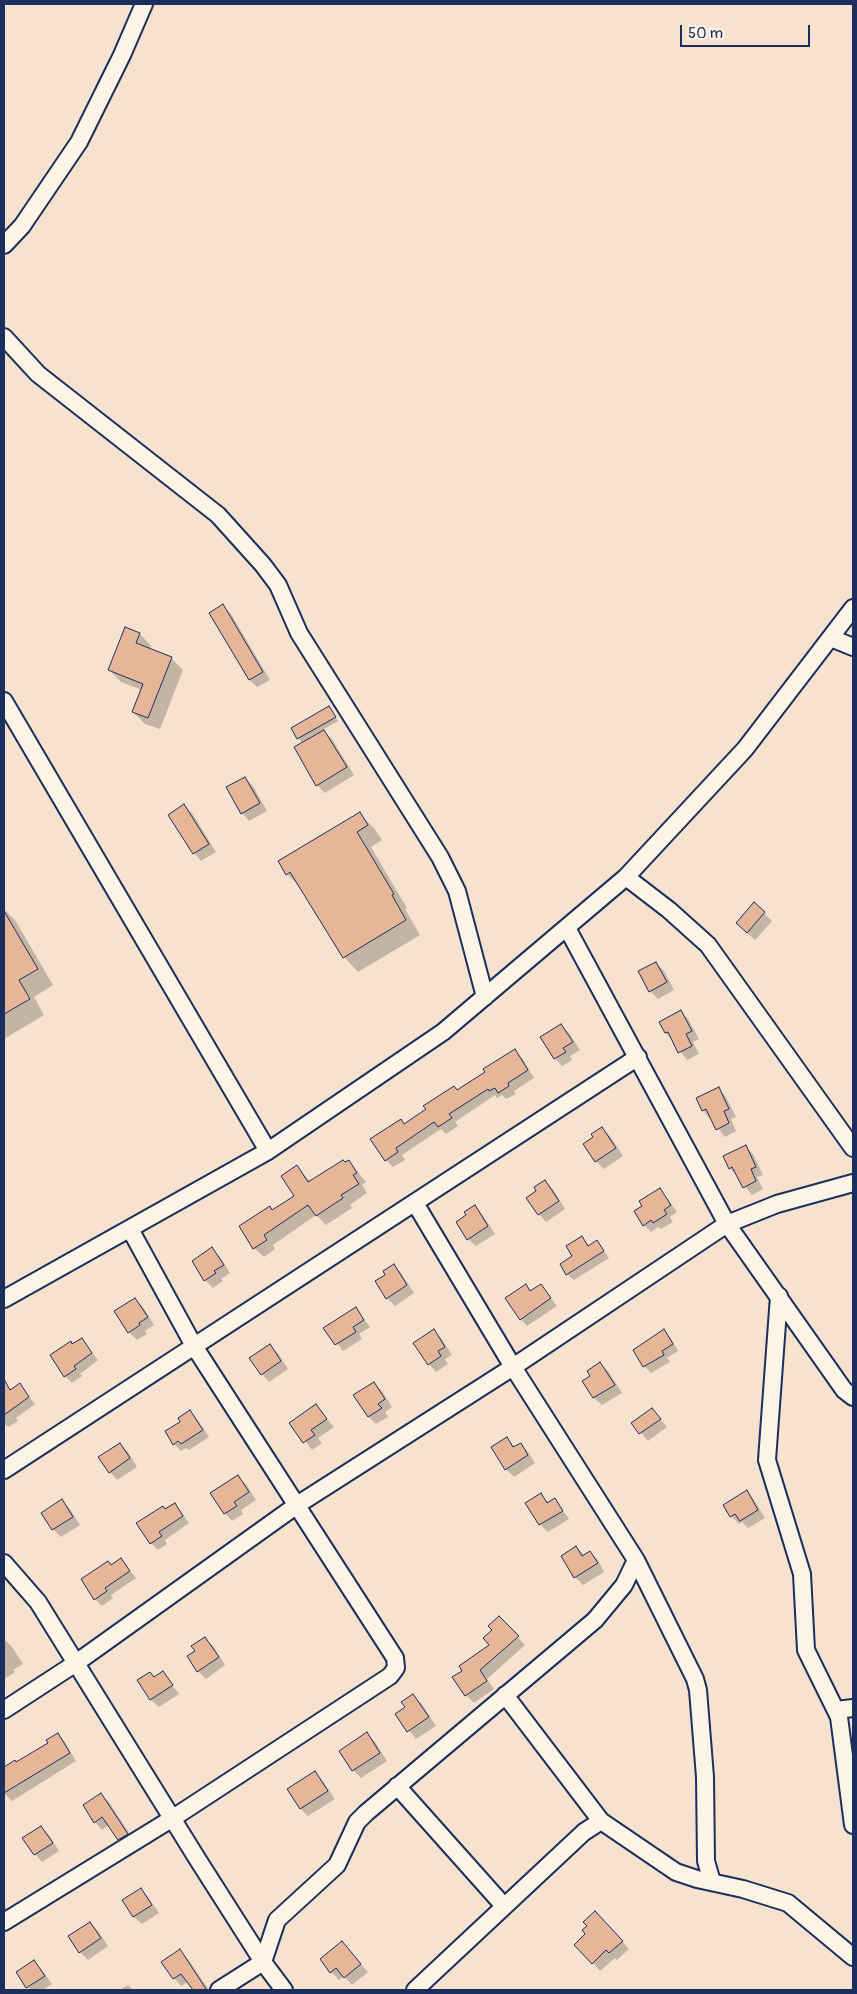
<!DOCTYPE html>
<style>
body{margin:0}
#map{position:relative;width:857px;height:1994px;overflow:hidden;background:#f6e2ce;font-family:Pangolin,sans-serif}
canvas{display:block}
.frame{position:absolute;inset:0;border:5px solid #1b2f5e;pointer-events:none}
.scale{position:absolute;left:680px;top:25px;width:130px;height:22px;box-sizing:border-box;border:2px solid #1b2f5e;border-top:0;padding-left:6px;font-size:15px;line-height:18px;white-space:nowrap;color:#1b2f5e;-webkit-text-stroke:4px #fcf5e5;paint-order:stroke}
</style>
<div id="map">
<canvas width="857" height="1994"></canvas>
<div class="frame"></div>
<div class="scale">50 m</div>
</div>
<script>
const context = document.querySelector('canvas').getContext('2d');
context.lineJoin = 'round';
function paint(path, color) {
  context.fillStyle = color;
  context.fill(path, 'evenodd');
}
function poly(rows) {
  const path = new Path2D();
  for (const r of rows) {
    path.moveTo(r[0], r[1]);
    for (let i = 2; i < r.length; i += 2) path.lineTo(r[i], r[i + 1]);
  }
  return path;
}
function trace(path, color, width, dash) {
  context.strokeStyle = color;
  context.lineWidth = width;
  context.lineCap = dash ? 'butt' : 'round';
  context.setLineDash(dash || []);
  context.stroke(path);
}
const shadow = poly([
 [223,606,231,614,270,680,257,687,250,680],
 [140,634,151,646,150,650,171,658,183,670,160,729,145,724,133,712,142,690,121,682,109,670],
 [329,707,338,721,322,730,332,739,354,775,325,793,317,785,303,743,298,738],
 [245,778,253,786,267,811,249,821,242,813],
 [184,806,192,813,216,852,201,861,194,853],
 [360,814,374,828,382,840,371,847,407,908,405,909,420,935,358,972,344,957,301,888,287,874],
 [754,904,772,921,755,940,745,931],
 [4,909,15,920,53,985,34,997,44,1015,4,1039],
 [656,963,664,971,674,990,658,999,650,991],
 [681,1012,688,1019,699,1039,693,1042,699,1054,687,1060,666,1033],
 [561,1025,569,1033,580,1050,570,1056,572,1060,562,1066,555,1058],
 [515,1051,522,1058,534,1078,514,1091,516,1094,506,1099,502,1095,497,1098,495,1095,455,1122,458,1126,446,1134,441,1129,402,1155,405,1160,393,1167,386,1160,401,1120,405,1125,487,1072],
 [719,1089,726,1097,736,1117,731,1119,736,1131,725,1137,703,1110],
 [602,1128,610,1136,623,1156,604,1169,596,1161],
 [746,1147,753,1154,763,1175,757,1177,763,1189,752,1195,730,1168],
 [349,1161,366,1182,362,1185,367,1193,350,1205,352,1208,326,1225,316,1215,273,1245,275,1249,264,1257,254,1248,273,1211,296,1196,297,1167,311,1182],
 [545,1182,553,1189,565,1209,546,1222,539,1214],
 [660,1189,677,1212,670,1217,673,1222,661,1229,658,1227,651,1232,644,1225,644,1206],
 [475,1206,482,1214,495,1234,476,1246,468,1239,468,1216],
 [581,1238,589,1246,597,1242,609,1258,574,1280,567,1274],
 [212,1249,220,1257,230,1273,221,1279,223,1281,213,1288,205,1280,193,1262],
 [394,1265,401,1273,414,1293,395,1306,387,1298,387,1275],
 [541,1285,557,1306,527,1326,521,1319,526,1286,532,1292],
 [135,1299,143,1307,154,1325,145,1331,147,1334,137,1340,129,1332,116,1311],
 [355,1308,370,1327,359,1334,362,1339,343,1351,325,1328],
 [434,1331,441,1338,452,1355,445,1359,448,1364,436,1372,429,1364],
 [663,1331,670,1337,678,1351,667,1358,670,1362,651,1373,644,1366,635,1350],
 [82,1339,98,1360,80,1374,82,1376,72,1383,65,1376,51,1355],
 [270,1345,278,1353,288,1369,269,1382,262,1374],
 [600,1364,608,1371,622,1393,602,1405,594,1398,584,1381,592,1376],
 [374,1383,382,1391,392,1407,385,1412,388,1417,376,1424,369,1417,355,1396],
 [6,1385,11,1390,20,1385,35,1404,16,1418,18,1421,8,1427,4,1423,4,1387],
 [316,1406,334,1427,318,1438,322,1443,312,1450,291,1423],
 [652,1409,667,1427,648,1441,633,1423],
 [190,1412,197,1419,209,1437,189,1450,186,1448,181,1451,174,1444,182,1422],
 [507,1439,515,1447,521,1444,528,1452,535,1463,514,1477,506,1469],
 [120,1444,128,1452,137,1467,117,1480,110,1472],
 [238,1477,246,1484,256,1500,241,1510,243,1514,232,1521,225,1513],
 [747,1492,754,1500,765,1518,748,1528,742,1522,739,1524,731,1516],
 [541,1495,549,1503,555,1500,569,1519,548,1532,540,1524],
 [62,1501,70,1509,80,1525,61,1537,53,1529,43,1513],
 [175,1504,189,1523,165,1540,167,1544,158,1550,151,1543,138,1523],
 [576,1547,585,1556,590,1552,598,1560,604,1572,583,1585,575,1577],
 [121,1559,136,1578,111,1595,113,1598,102,1606,95,1599,111,1566],
 [499,1618,525,1645,487,1679,494,1689,474,1703,466,1695,464,1671,491,1646,494,1630],
 [4,1639,12,1647,23,1664,13,1670,15,1672,4,1679],
 [205,1639,213,1646,225,1665,206,1679,198,1671,197,1652],
 [150,1673,155,1678,163,1673,179,1694,159,1707,151,1700,139,1681],
 [413,1696,421,1703,436,1726,416,1739,397,1715,406,1708],
 [367,1734,375,1742,387,1761,361,1778,353,1770],
 [58,1735,65,1742,76,1761,12,1801,4,1793,4,1773,50,1744],
 [315,1772,322,1780,335,1799,308,1816,301,1809,288,1789],
 [101,1795,109,1802,135,1842,127,1847,109,1825,102,1830,95,1822],
 [41,1827,49,1835,59,1851,42,1862,35,1854],
 [141,1889,148,1897,159,1913,142,1924,134,1917,124,1901],
 [4,1905,8,1911,4,1914],
 [603,1920,629,1949,617,1960,615,1958,600,1971,593,1963],
 [90,1923,98,1931,108,1946,88,1960,80,1952],
 [342,1943,368,1972,352,1985,344,1976,339,1980,331,1972],
 [180,1951,188,1959,209,1990,194,1990,188,1982,181,1986,174,1978],
 [34,1962,42,1970,52,1984,43,1990,30,1990,18,1973],
 [128,1985,133,1990,120,1990]
]);
const building = poly([
 [223,604,263,672,249,680,209,613,223,604],
 [125,627,140,633,136,643,172,657,148,718,132,712,143,684,108,670,125,627],
 [329,706,336,717,297,739,291,728,329,706],
 [324,730,347,767,316,786,294,747,324,730],
 [245,777,260,803,241,814,226,787,245,777],
 [184,804,209,844,193,854,168,815,184,804],
 [360,812,368,825,357,832,394,894,392,895,406,920,343,958,290,872,286,875,278,861,360,812],
 [754,902,765,912,747,933,736,923,754,902],
 [4,911,38,969,19,980,30,999,4,1014,4,911],
 [656,962,667,982,649,992,638,971,656,962],
 [681,1010,692,1031,686,1034,692,1046,678,1053,668,1032,665,1033,659,1022,681,1010],
 [561,1024,573,1042,563,1048,566,1052,554,1059,540,1037,561,1024],
 [515,1049,528,1070,508,1083,509,1086,498,1093,495,1088,489,1091,488,1089,449,1114,452,1118,438,1127,434,1122,396,1148,398,1152,385,1161,370,1139,401,1119,404,1124,426,1109,423,1106,454,1086,457,1090,485,1072,483,1069,515,1049],
 [719,1087,729,1109,724,1111,729,1123,716,1130,706,1109,702,1111,696,1098,719,1087],
 [602,1127,616,1148,595,1162,583,1144,593,1137,591,1134,602,1127],
 [746,1145,756,1167,751,1169,756,1181,743,1188,732,1167,729,1169,723,1156,746,1145],
 [343,1160,345,1162,349,1160,357,1173,353,1175,359,1184,341,1195,343,1198,316,1216,308,1205,264,1235,267,1240,253,1249,239,1226,270,1206,272,1210,294,1196,281,1176,297,1165,308,1182,343,1160],
 [545,1180,559,1201,538,1215,526,1198,536,1191,534,1187,545,1180],
 [660,1188,671,1205,664,1210,667,1214,653,1223,651,1220,643,1226,634,1211,642,1206,639,1201,660,1188],
 [475,1205,488,1226,467,1240,456,1222,466,1215,464,1212,475,1205],
 [582,1236,588,1246,597,1240,604,1251,566,1275,560,1264,572,1256,566,1246,582,1236],
 [212,1247,224,1265,214,1271,216,1273,204,1281,192,1261,212,1247],
 [394,1264,407,1285,386,1299,375,1281,385,1275,383,1271,394,1264],
 [526,1284,530,1291,541,1284,551,1298,520,1320,505,1298,526,1284],
 [135,1298,148,1317,139,1323,140,1325,128,1333,114,1311,135,1298],
 [356,1307,364,1320,353,1327,356,1332,335,1345,323,1328,356,1307],
 [434,1329,445,1347,438,1351,441,1356,428,1365,413,1343,434,1329],
 [664,1329,673,1344,662,1351,664,1355,643,1367,633,1350,664,1329],
 [82,1338,92,1353,74,1366,76,1369,64,1377,50,1355,71,1341,72,1344,82,1338],
 [270,1344,281,1361,261,1375,249,1358,270,1344],
 [600,1362,615,1385,593,1398,582,1381,590,1376,587,1371,600,1362],
 [4,1379,10,1390,20,1383,29,1397,4,1415,4,1379],
 [374,1382,385,1399,378,1404,382,1408,368,1417,353,1395,374,1382],
 [316,1404,327,1419,311,1430,315,1435,303,1443,289,1423,316,1404],
 [652,1408,661,1419,639,1434,631,1423,652,1408],
 [190,1410,203,1430,181,1444,178,1441,173,1445,165,1431,180,1422,178,1418,190,1410],
 [507,1437,513,1447,521,1443,528,1455,505,1470,491,1447,507,1437],
 [120,1443,130,1458,109,1473,98,1457,120,1443],
 [238,1475,249,1492,234,1502,237,1506,224,1514,210,1493,238,1475],
 [747,1490,758,1510,740,1521,735,1514,730,1517,723,1505,747,1490],
 [541,1493,547,1503,555,1498,563,1511,539,1525,525,1503,541,1493],
 [62,1499,73,1517,52,1530,41,1513,62,1499],
 [175,1503,183,1516,159,1532,162,1536,150,1544,136,1523,163,1506,165,1509,175,1503],
 [576,1546,582,1556,590,1551,598,1563,574,1578,561,1556,576,1546],
 [121,1558,130,1571,105,1588,107,1591,94,1600,81,1579,108,1561,111,1565,121,1558],
 [499,1616,519,1636,480,1670,487,1681,465,1696,452,1677,462,1671,459,1666,489,1645,483,1638,492,1630,488,1626,499,1616],
 [205,1637,219,1657,197,1672,187,1656,195,1651,191,1646,205,1637],
 [163,1671,173,1685,150,1700,137,1680,150,1672,154,1677,163,1671],
 [413,1694,429,1717,407,1732,395,1714,405,1707,401,1702,413,1694],
 [367,1732,380,1753,352,1771,339,1751,367,1732],
 [58,1733,70,1753,4,1793,4,1767,15,1760,16,1762,48,1743,46,1740,58,1733],
 [315,1771,328,1791,300,1809,287,1789,315,1771],
 [101,1793,128,1834,118,1840,102,1817,94,1823,83,1805,101,1793],
 [41,1826,53,1843,34,1855,22,1838,41,1826],
 [141,1888,152,1905,133,1917,122,1900,141,1888],
 [595,1911,623,1941,609,1953,606,1950,592,1964,574,1945,585,1934,582,1930,587,1926,583,1922,595,1911],
 [90,1922,101,1938,79,1953,68,1936,90,1922],
 [342,1941,361,1964,344,1978,336,1968,330,1973,320,1959,342,1941],
 [180,1949,206,1989,204,1990,193,1990,181,1974,173,1979,161,1962,180,1949],
 [34,1960,45,1976,26,1988,16,1972,34,1960]
]);
const minor = poly([
 [4,245,22,226,79,142,122,55,144,4],
 [4,337,38,374,218,515,263,565,278,585,299,633,440,857,457,891,485,997],
 [831,638,853,647],
 [4,701,268,1151],
 [626,877,669,910,708,945,853,1148],
 [853,1183,777,1204,727,1224,844,1390,853,1397],
 [415,1203,513,1367,636,1560,695,1679,698,1690,705,1777,706,1861,712,1882],
 [779,1296,767,1460,802,1574,806,1650,839,1717,853,1825],
 [4,1299,268,1151,443,1032,626,877,745,749,853,608],
 [4,1470,638,1057],
 [4,1563,38,1602,198,1860,263,1962,284,1990],
 [505,1695,601,1821,676,1872,697,1879,743,1889,788,1903,853,1957],
 [4,1710,76,1663,297,1505,513,1367,727,1224,567,928],
 [836,1710,853,1708],
 [397,1786,504,1906],
 [4,1922,173,1818,390,1676,396,1668,395,1658,194,1346,130,1229],
 [219,1990,263,1962,277,1920,337,1865,357,1822,366,1813,595,1620,624,1585,636,1560],
 [415,1990,584,1832,601,1821]
]);
paint(shadow, '#0003');
paint(building, '#e7b598');
trace(building, '#1b2f5e', 1);
trace(minor, '#1b2f5e', 20);
trace(minor, '#fcf5e5', 16);
</script>
